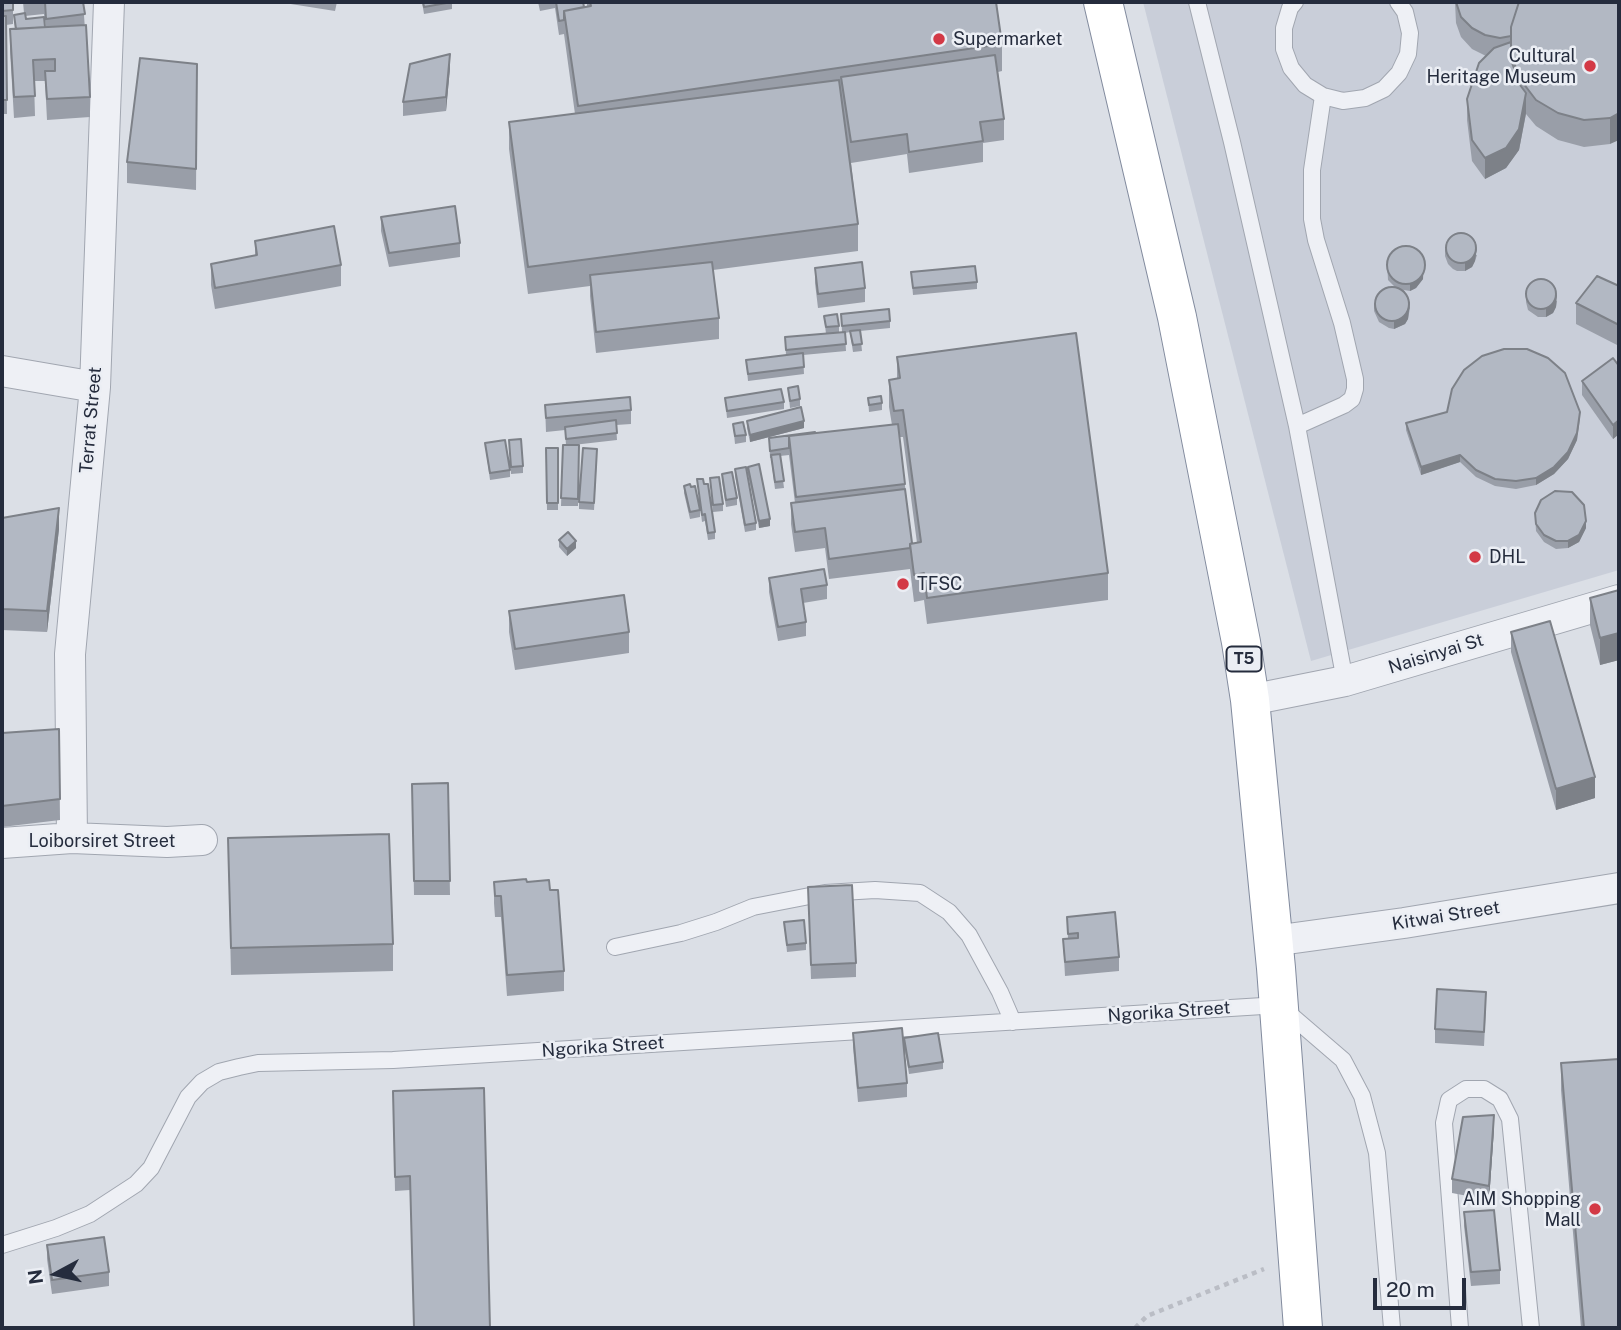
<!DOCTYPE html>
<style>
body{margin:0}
#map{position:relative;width:1621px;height:1330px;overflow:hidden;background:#dbdfe6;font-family:"Public Sans",sans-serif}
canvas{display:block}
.frame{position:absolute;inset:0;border:4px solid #252c3d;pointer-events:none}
.north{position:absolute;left:21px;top:1239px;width:70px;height:70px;-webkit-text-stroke:5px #ebeef4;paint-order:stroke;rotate:262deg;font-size:19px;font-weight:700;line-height:28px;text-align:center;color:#252c3d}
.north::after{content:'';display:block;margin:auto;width:24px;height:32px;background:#252c3d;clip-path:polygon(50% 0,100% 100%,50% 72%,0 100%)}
.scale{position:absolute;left:1373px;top:1278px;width:93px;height:32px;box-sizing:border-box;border:4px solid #252c3d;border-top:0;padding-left:9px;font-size:21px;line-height:24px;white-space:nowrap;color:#252c3d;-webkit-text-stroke:5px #ebeef4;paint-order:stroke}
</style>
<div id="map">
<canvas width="1621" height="1330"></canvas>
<div class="frame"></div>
<div class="north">N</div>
<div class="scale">20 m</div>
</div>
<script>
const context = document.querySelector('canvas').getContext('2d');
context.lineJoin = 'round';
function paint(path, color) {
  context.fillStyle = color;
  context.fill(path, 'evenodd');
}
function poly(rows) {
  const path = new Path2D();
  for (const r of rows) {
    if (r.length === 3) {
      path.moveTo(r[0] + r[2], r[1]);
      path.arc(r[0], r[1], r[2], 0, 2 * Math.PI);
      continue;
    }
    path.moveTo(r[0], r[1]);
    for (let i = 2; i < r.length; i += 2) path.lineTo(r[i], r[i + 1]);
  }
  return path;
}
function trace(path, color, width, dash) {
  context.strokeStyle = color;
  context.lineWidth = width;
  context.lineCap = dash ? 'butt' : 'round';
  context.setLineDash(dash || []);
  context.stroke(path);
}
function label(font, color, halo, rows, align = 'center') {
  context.font = font + ' "Public Sans",sans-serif';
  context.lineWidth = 5;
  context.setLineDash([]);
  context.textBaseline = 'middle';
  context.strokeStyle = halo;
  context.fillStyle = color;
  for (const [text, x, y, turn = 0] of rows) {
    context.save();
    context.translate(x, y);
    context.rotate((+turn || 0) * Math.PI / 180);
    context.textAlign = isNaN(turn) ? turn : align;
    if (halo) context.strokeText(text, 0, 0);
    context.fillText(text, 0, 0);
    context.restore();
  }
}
const built = poly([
 [1143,2,1619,2,1619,570,1311,661]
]);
const path = poly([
 [1135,1328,1147,1316,1264,1269]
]);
const lane = poly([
 [1197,2,1232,142,1297,426,1345,681],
 [1295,2,1290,8,1284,28,1284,49,1291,68,1305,85,1323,96,1343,101,1365,98,1384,89,1399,73,1408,54,1410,33,1405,12,1398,2],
 [1297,426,1344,405,1352,399,1355,389,1355,379,1342,323,1316,240,1312,219,1312,170,1323,96],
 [615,947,681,933,716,922,753,907,825,893,875,890,920,893,949,912,969,935,1000,992,1013,1022],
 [2,1245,56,1228,90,1214,136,1184,151,1168,188,1097,202,1082,219,1072,239,1067,258,1063,393,1060,1279,1005,1343,1060,1362,1096,1377,1153,1392,1328],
 [1460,1328,1444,1123,1449,1100,1466,1089,1484,1089,1500,1099,1510,1119,1531,1328]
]);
const street = poly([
 [2,371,95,387],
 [1250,700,1345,681,1619,600],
 [72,838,70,654,95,387,109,2],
 [2,843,72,838,167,842,202,840],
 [1273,941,1404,923,1619,888]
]);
const highway = poly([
 [1103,2,1177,317,1241,642,1250,700,1276,968,1303,1328]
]);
const wall = poly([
 [2,2,13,2,13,24,6,25,7,114,2,114],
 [23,2,83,2,90,97,90,117,47,120,45,81,34,81,35,116,14,118,10,50,10,29,15,29,14,15,24,13],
 [44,14,46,27,26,19,25,16],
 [278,2,337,2,335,11],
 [422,2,452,2,452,9,424,14],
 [538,2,583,2,584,7,587,7,587,2,996,2,1002,44,1002,71,998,72,1004,119,1004,140,983,143,983,162,909,173,907,154,851,163,858,224,858,251,713,270,719,318,719,339,596,353,590,296,590,286,528,294,509,149,509,122,575,114,564,34,559,35,555,8,540,11],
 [1455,2,1619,2,1610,144,1584,147,1558,140,1536,126,1526,114,1519,150,1506,168,1485,179,1472,161,1467,120,1467,99,1486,56,1472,49,1461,37,1456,23],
 [197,64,196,190,127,183,127,162],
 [450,68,446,111,403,116,403,102],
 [381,217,460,243,460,257,389,267,381,231],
 [255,241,341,265,341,286,215,309,211,285,211,264,255,256],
 [1445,249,1477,255,1475,261,1472,267,1465,271,1457,271,1453,269,1448,264,1445,256],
 [1387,261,1423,279,1416,288,1410,291,1404,290,1410,308,1408,319,1405,324,1394,329,1389,328,1379,322,1374,311,1374,304,1394,286,1388,280],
 [815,268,865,288,865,302,818,308,815,283],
 [911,272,977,282,977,289,913,295],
 [1619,286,1619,346,1576,324,1576,303],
 [1526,295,1557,301,1556,307,1553,313,1546,317,1538,317,1528,310,1526,302],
 [841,314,890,321,890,328,860,331,862,351,853,352,850,332,845,333,846,351,803,355,804,374,748,381,746,360,786,355,785,337,826,334,824,316,839,326,839,333,842,332],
 [897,357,1108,573,1108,600,927,624,924,600,914,602,910,569,829,579,825,548,795,552,791,524,791,503,795,503,789,455,780,456,784,488,775,489,771,458,770,458,769,438,892,425,889,407,889,380,897,379],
 [899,437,903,437,917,543,912,543],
 [1619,366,1619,434,1613,439,1582,395,1582,381],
 [788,388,800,399,800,406,790,408],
 [725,398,784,402,784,409,727,418],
 [868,398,882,403,882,410,869,412],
 [545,405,631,410,631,424,616,425,617,440,573,445,579,445,578,506,561,506,563,445,566,445,565,430,546,432],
 [1580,419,1577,440,1568,459,1554,474,1536,485,1516,489,1495,486,1476,477,1460,462,1421,475,1406,430,1406,423],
 [747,421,804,428,750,442,747,428],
 [733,424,746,435,746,442,735,444],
 [509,440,523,466,523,473,511,474],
 [485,443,510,470,510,477,490,480],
 [546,448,558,448,558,510,547,510],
 [597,457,594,510,579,509,579,502],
 [748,467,770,526,759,528,748,474],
 [735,469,756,523,756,530,745,532,735,476],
 [722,474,737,498,737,505,726,507,722,481],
 [710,478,723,504,723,511,713,512],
 [697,479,715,532,715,539,708,540,705,521,702,522],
 [684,486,700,510,700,517,690,519,684,493],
 [1535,513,1586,528,1579,542,1568,548,1556,549,1544,542,1536,531],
 [2,518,59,529,47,632,2,630],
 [559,540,576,548,567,556,559,547],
 [769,578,827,585,827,599,803,603,806,622,806,636,778,641,769,592],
 [1619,590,1619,660,1600,665,1590,625,1590,598],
 [509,611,629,632,629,653,515,670,509,632],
 [1511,632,1595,798,1556,810,1511,652],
 [59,729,60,820,2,827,2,733],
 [448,783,450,895,414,895,412,784],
 [228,838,393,944,393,971,231,975],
 [494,882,527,882,550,890,564,971,564,991,507,996,501,917,495,917,494,903],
 [808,887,856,963,856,977,811,979],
 [1067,917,1119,957,1119,971,1065,976,1063,939,1068,939],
 [784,922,806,943,806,950,787,952],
 [1486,1006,1484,1046,1435,1043,1435,1029],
 [853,1033,907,1083,907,1097,858,1102,853,1047],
 [904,1038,943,1062,943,1069,909,1074,904,1045],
 [1561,1063,1619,1328,1581,1328,1561,1090],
 [393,1091,490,1328,410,1190,395,1191],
 [1494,1129,1489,1200,1452,1193,1452,1179],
 [1464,1212,1500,1270,1500,1284,1471,1286,1464,1226],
 [47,1245,109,1272,109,1286,52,1294,47,1259]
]);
const shadedWall = poly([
 [450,54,450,68,446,111,446,97],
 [1526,93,1526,113,1519,150,1506,168,1485,179,1485,158],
 [1619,113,1619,140,1610,144,1610,118],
 [1477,248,1475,261,1472,267,1465,271,1465,263],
 [1424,260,1423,279,1416,288,1410,291,1410,284],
 [1557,294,1556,307,1553,313,1546,317,1546,309],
 [1410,301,1408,319,1405,324,1394,329,1394,321],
 [1580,412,1577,440,1568,459,1554,474,1536,485,1536,478],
 [1619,420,1619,434,1613,439,1613,425],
 [804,421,804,428,750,442,750,435],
 [1460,455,1460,462,1421,475,1421,467],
 [59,508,59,529,47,632,47,611],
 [770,519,770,526,759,528,759,521],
 [1586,521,1586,528,1579,542,1568,548,1568,541],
 [576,541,576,548,567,556,567,549],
 [1619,633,1619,660,1600,665,1600,638],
 [1595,777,1595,798,1556,810,1556,789],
 [1494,1115,1494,1129,1489,1200,1489,1186]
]);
const building = poly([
 [2,2,13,2,13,10,2,11,2,2],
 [45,2,83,2,85,14,46,19,45,2],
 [423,2,452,2,424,7,423,2],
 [556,2,583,2,584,7,564,11,564,20,559,21,556,2],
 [590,2,996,2,1002,44,578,106,564,11,591,6,590,2],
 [1456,2,1519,2,1511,27,1511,36,1500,38,1485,35,1472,28,1461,17,1456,2],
 [1519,2,1619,2,1619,113,1610,118,1584,120,1558,113,1536,100,1520,79,1511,54,1511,27,1519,2],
 [25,13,26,19,44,17,45,27,16,29,14,15,25,13],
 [2,16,6,16,7,100,2,100,2,16],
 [86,25,90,97,47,99,45,71,55,71,55,59,33,60,35,96,14,97,10,29,86,25],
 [1511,42,1511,60,1520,85,1526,93,1519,129,1506,148,1485,158,1472,140,1467,99,1479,63,1494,48,1511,42],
 [450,54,446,97,403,102,410,64,450,54],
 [995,55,1004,119,980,122,983,141,909,152,907,134,851,142,841,77,995,55],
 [140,58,197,64,196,169,127,162,140,58],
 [839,80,858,224,528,267,509,122,839,80],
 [455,206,460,243,389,253,381,217,455,206],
 [334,226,341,265,215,288,211,264,257,255,255,241,334,226],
 [1461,248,15],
 [1406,265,19],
 [712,262,719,318,596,332,590,275,712,262],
 [862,262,865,288,818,294,815,268,862,262],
 [975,266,977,282,913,288,911,272,975,266],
 [1597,276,1619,286,1619,325,1576,303,1597,276],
 [1541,294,15],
 [1392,304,17],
 [889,309,890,321,842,326,841,314,889,309],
 [837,314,839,326,826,327,824,316,837,314],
 [860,330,862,344,853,345,850,331,860,330],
 [845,332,846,344,786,350,785,337,845,332],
 [1076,333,1108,573,927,598,924,573,914,575,910,544,921,542,903,410,894,411,889,380,900,378,897,357,1076,333],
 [1504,349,1527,349,1548,358,1565,373,1580,412,1577,433,1568,452,1554,467,1536,478,1516,481,1495,479,1476,470,1460,455,1421,467,1406,423,1447,412,1452,389,1464,370,1482,356,1504,349],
 [803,353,804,367,748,374,746,360,803,353],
 [1613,358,1619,366,1619,420,1613,425,1582,381,1613,358],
 [798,386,800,399,790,401,788,388,798,386],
 [781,389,784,402,727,411,725,398,781,389],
 [881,396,882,403,869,405,868,398,881,396],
 [630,397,631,410,546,418,545,405,630,397],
 [801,407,804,421,750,435,747,421,801,407],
 [616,420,617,433,566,439,565,427,616,420],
 [743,422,746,435,735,436,733,424,743,422],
 [898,424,905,484,796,497,789,436,898,424],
 [815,432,815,433,789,436,789,448,770,451,769,438,815,432],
 [521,439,523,466,511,467,509,440,521,439],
 [505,440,510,470,490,473,485,443,505,440],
 [563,445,579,445,578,499,561,498,563,445],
 [546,448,558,448,558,503,547,503,546,448],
 [583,448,597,449,594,503,579,502,583,448],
 [780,454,784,481,775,482,771,455,780,454],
 [759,464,770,519,759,521,748,467,759,464],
 [746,467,756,523,745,525,735,469,746,467],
 [732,472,737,498,726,500,722,474,732,472],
 [719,477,723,504,713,505,710,478,719,477],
 [697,479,703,479,704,484,708,484,715,532,708,533,705,514,702,515,697,479],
 [690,484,691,487,695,486,700,510,690,512,684,486,690,484],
 [905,489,912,543,910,544,910,548,829,559,825,528,795,532,791,503,905,489],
 [1555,491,1572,492,1584,505,1586,521,1579,535,1568,541,1556,541,1544,535,1536,524,1535,513,1541,500,1555,491],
 [59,508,47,611,2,609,2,518,59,508],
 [568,532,576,541,567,549,559,540,568,532],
 [824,569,827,585,801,589,806,622,778,627,769,578,824,569],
 [1619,590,1619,633,1600,638,1590,598,1619,590],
 [624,595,629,632,515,649,509,611,624,595],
 [1550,621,1595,777,1556,789,1511,632,1550,621],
 [59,729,60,799,2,806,2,733,59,729],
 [448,783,450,881,414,881,412,784,448,783],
 [389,834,393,944,231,948,228,838,389,834],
 [526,879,527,882,549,880,550,890,558,890,564,971,507,975,501,896,495,896,494,882,526,879],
 [852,885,856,963,811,965,808,887,852,885],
 [1115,912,1119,957,1065,962,1063,939,1078,938,1078,933,1068,934,1067,917,1115,912],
 [804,920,806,943,787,945,784,922,804,920],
 [1437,989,1486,992,1484,1032,1435,1029,1437,989],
 [902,1028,907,1083,858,1088,853,1033,902,1028],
 [938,1033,943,1062,909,1067,904,1038,938,1033],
 [1619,1059,1619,1328,1584,1328,1561,1063,1619,1059],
 [484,1088,490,1328,414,1328,410,1176,395,1177,393,1091,484,1088],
 [1494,1115,1489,1186,1452,1179,1463,1117,1494,1115],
 [1494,1210,1500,1270,1471,1272,1464,1212,1494,1210],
 [104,1237,109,1272,52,1280,47,1245,104,1237]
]);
const markers = [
 [939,39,7,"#d33946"],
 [1590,66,7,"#d33946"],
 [1475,557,7,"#d33946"],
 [903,584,7,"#d33946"],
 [1595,1209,7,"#d33946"]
];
const shields = [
 [1244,659,35]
];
const shieldNames = [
 ["T5",1244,659]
];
const poiNames = [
 ["Supermarket",953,39],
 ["Cultural",1576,56,"right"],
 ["Heritage Museum",1576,77,"right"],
 ["DHL",1489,557],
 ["TFSC",917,584],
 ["AIM Shopping",1581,1199,"right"],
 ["Mall",1581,1220,"right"]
];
const streetNames = [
 ["Terrat Street",91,420,-85],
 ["Naisinyai St",1436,654,-17],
 ["Loiborsiret Street",102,841],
 ["Kitwai Street",1446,916,-9],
 ["Ngorika Street",1169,1012,-4],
 ["Ngorika Street",603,1047,-4]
];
paint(built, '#c9ced9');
trace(lane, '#a1a6b0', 18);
trace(street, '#a1a6b0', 32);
trace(highway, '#828b9e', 40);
trace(path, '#babdc5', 4.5, [5, 5]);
trace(lane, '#eef0f5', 16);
trace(street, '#eef0f5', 30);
trace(highway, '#fff', 38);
paint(wall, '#999ea8');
paint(shadedWall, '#7d8188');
paint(building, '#b2b8c3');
trace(building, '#7d8188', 2);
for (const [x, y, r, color] of markers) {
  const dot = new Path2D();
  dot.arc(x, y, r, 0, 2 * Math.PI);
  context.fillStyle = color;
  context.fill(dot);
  trace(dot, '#ebeef4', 2.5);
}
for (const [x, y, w] of shields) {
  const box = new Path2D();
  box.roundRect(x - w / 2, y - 12.5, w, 25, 5);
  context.fillStyle = '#ebeef4';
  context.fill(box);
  trace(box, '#252c3d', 2);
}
label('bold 16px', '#252c3d', null, shieldNames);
label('18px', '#252c3d', '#ebeef4', poiNames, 'left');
label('18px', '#252c3d', '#ebeef4', streetNames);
</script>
